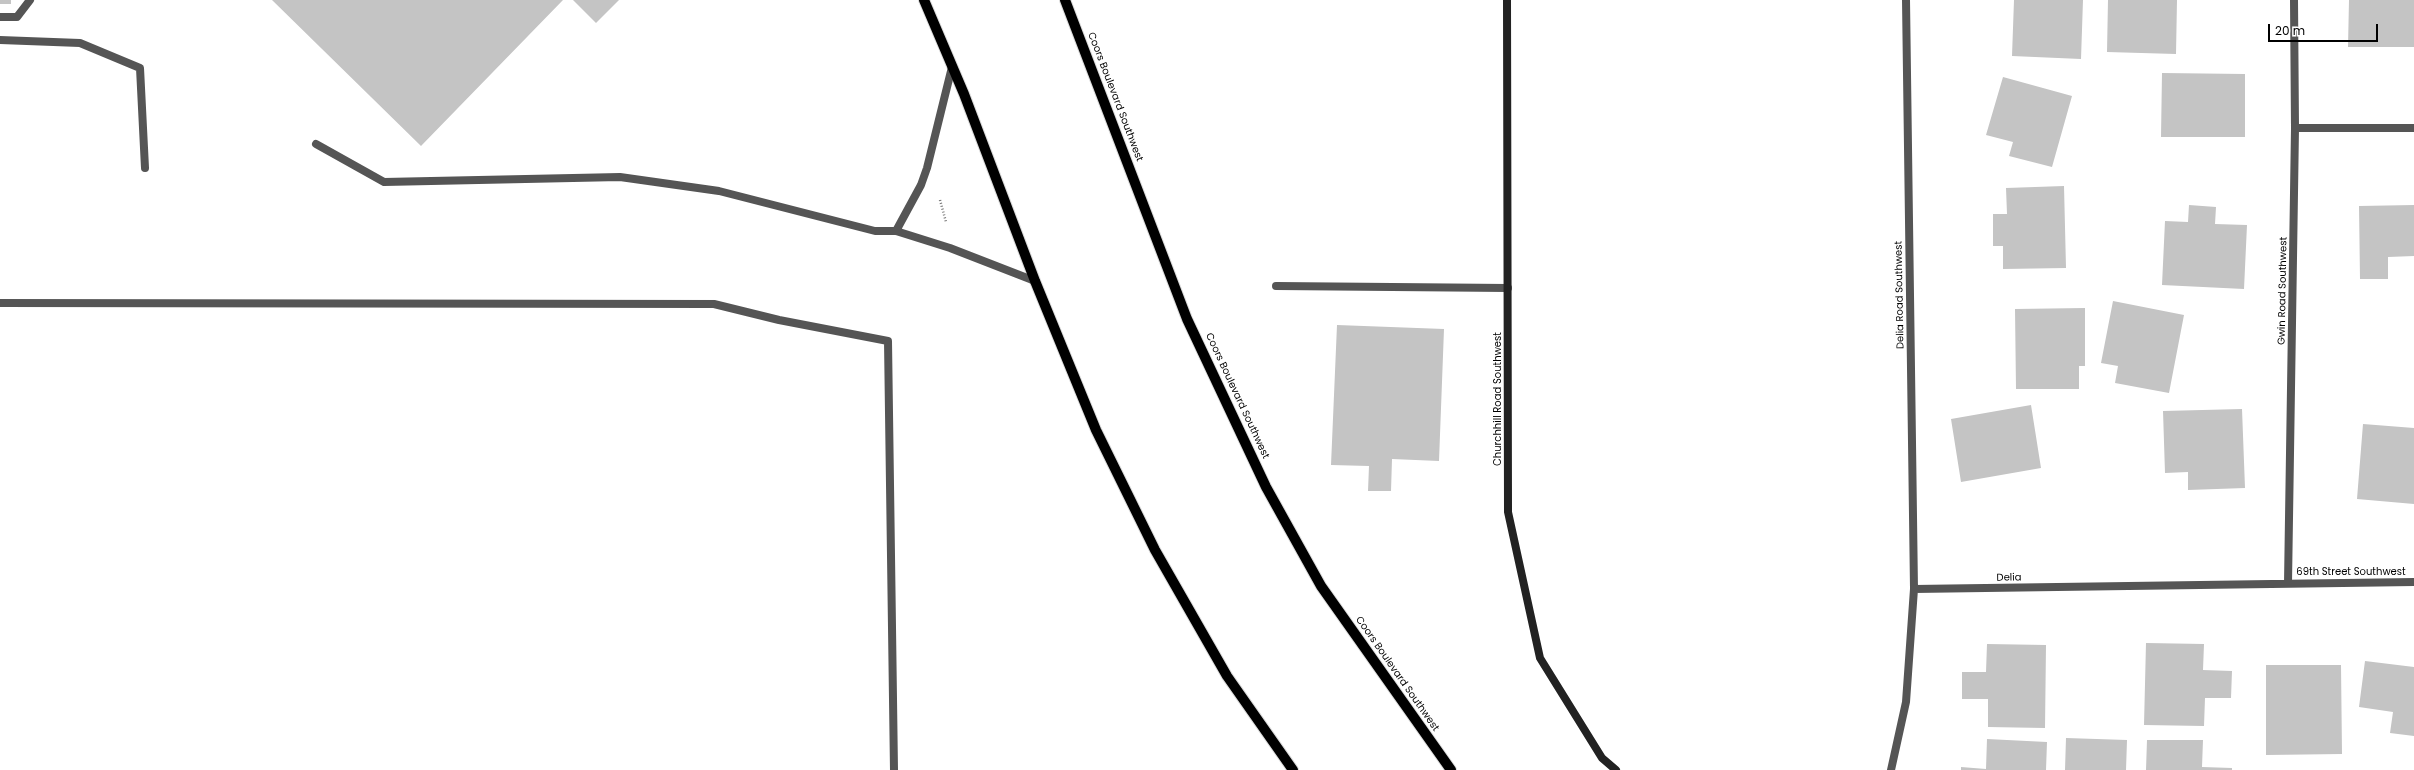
<!DOCTYPE html>
<style>
body{margin:0}
#map{position:relative;width:2414px;height:770px;overflow:hidden;background:#fff;font-family:Poppins,sans-serif}
canvas{display:block}
.scale{position:absolute;left:2268px;top:24px;width:110px;height:18px;box-sizing:border-box;border:2px solid #000;border-top:0;padding-left:5px;font-size:12px;line-height:14px;white-space:nowrap;color:#000;-webkit-text-stroke:3px #fff;paint-order:stroke}
</style>
<div id="map">
<canvas width="2414" height="770"></canvas>
<div class="scale">20 m</div>
</div>
<script>
const context = document.querySelector('canvas').getContext('2d');
context.lineJoin = 'round';
function paint(path, color) {
  context.fillStyle = color;
  context.fill(path, 'evenodd');
}
function poly(rows) {
  const path = new Path2D();
  for (const r of rows) {
    path.moveTo(r[0], r[1]);
    for (let i = 2; i < r.length; i += 2) path.lineTo(r[i], r[i + 1]);
  }
  return path;
}
function trace(path, color, width, dash) {
  context.strokeStyle = color;
  context.lineWidth = width;
  context.lineCap = dash ? 'butt' : 'round';
  context.setLineDash(dash || []);
  context.stroke(path);
}
function label(font, color, halo, rows, align = 'center') {
  context.font = font + ' Poppins,sans-serif';
  context.lineWidth = 4;
  context.setLineDash([]);
  context.textBaseline = 'middle';
  context.strokeStyle = halo;
  context.fillStyle = color;
  for (const [text, x, y, turn = 0] of rows) {
    context.save();
    context.translate(x, y);
    context.rotate((+turn || 0) * Math.PI / 180);
    context.textAlign = isNaN(turn) ? turn : align;
    if (halo) context.strokeText(text, 0, 0);
    context.fillText(text, 0, 0);
    context.restore();
  }
}
const building = poly([
 [0,0,11,0,11,4,0,4],
 [272,0,563,0,421,146],
 [573,0,619,0,596,23],
 [2014,0,2083,0,2081,59,2012,56],
 [2108,0,2177,0,2176,54,2107,52],
 [2349,0,2414,0,2414,47,2348,47],
 [2162,73,2245,74,2245,137,2161,137],
 [2003,77,2072,96,2052,167,2009,156,2013,142,1986,135],
 [2064,186,2066,268,2003,269,2003,246,1993,246,1993,214,2007,214,2006,188],
 [2189,205,2216,207,2215,224,2247,225,2244,289,2162,285,2165,221,2188,222],
 [2414,205,2414,256,2388,257,2388,279,2360,279,2359,206],
 [2113,301,2184,315,2169,393,2115,383,2118,366,2101,363],
 [2085,308,2085,366,2079,366,2079,389,2016,389,2015,309],
 [1337,325,1444,329,1439,461,1392,459,1391,491,1368,491,1369,466,1331,465],
 [2031,405,2041,468,1961,482,1951,419],
 [2242,409,2245,488,2188,490,2188,472,2165,473,2163,411],
 [2363,424,2414,428,2414,504,2357,499],
 [2146,643,2204,644,2203,670,2232,671,2231,698,2205,698,2204,726,2144,725],
 [1987,644,2046,645,2045,728,1988,727,1988,699,1962,699,1962,672,1986,672],
 [2365,661,2414,667,2414,736,2390,733,2393,712,2359,707],
 [2266,665,2341,665,2342,754,2266,755],
 [2066,738,2127,740,2126,770,2065,770],
 [1987,739,2047,742,2046,770,1961,770,1961,767,1986,769],
 [2147,740,2203,740,2202,767,2232,768,2232,770,2146,770]
]);
const path = poly([
 [940,200,946,222]
]);
const lane = poly([
 [0,17,17,17,30,0],
 [0,40,80,43,140,68,145,168],
 [316,144,384,182,620,177,719,191,875,231,896,231,950,248,1035,281],
 [896,231,921,185,927,168,952,67],
 [1276,286,1508,288],
 [0,303,714,304,779,320,888,341,894,770]
]);
const street = poly([
 [2295,128,2414,128],
 [2288,583,2295,128,2294,0],
 [1914,589,2414,582],
 [1891,770,1906,702,1914,589,1906,0]
]);
const secondary = poly([
 [1507,0,1508,512,1540,658,1602,758,1616,770]
]);
const primary = poly([
 [924,0,964,94,1035,281,1096,430,1155,550,1227,676,1293,770],
 [1065,0,1187,319,1266,487,1321,586,1451,770]
]);
const streetNames = [
 ["Coors Boulevard Southwest",1115,97,69],
 ["Gwin Road Southwest",2283,291,-89],
 ["Delia Road Southwest",1900,295,-91],
 ["Coors Boulevard Southwest",1237,396,65],
 ["Churchhill Road Southwest",1498,399,-90],
 ["69th Street Southwest",2351,572],
 ["Delia",2009,578,-1],
 ["Coors Boulevard Southwest",1397,674,55]
];
paint(building, '#c4c4c4');
trace(primary, '#dbdbdb', 12);
trace(path, '#777', 2.5, [1, 2]);
trace(lane, '#555', 8);
trace(street, '#555', 8);
trace(secondary, '#222', 8);
trace(primary, '#000', 10);
label('10px', '#000', '#fff', streetNames);
</script>
